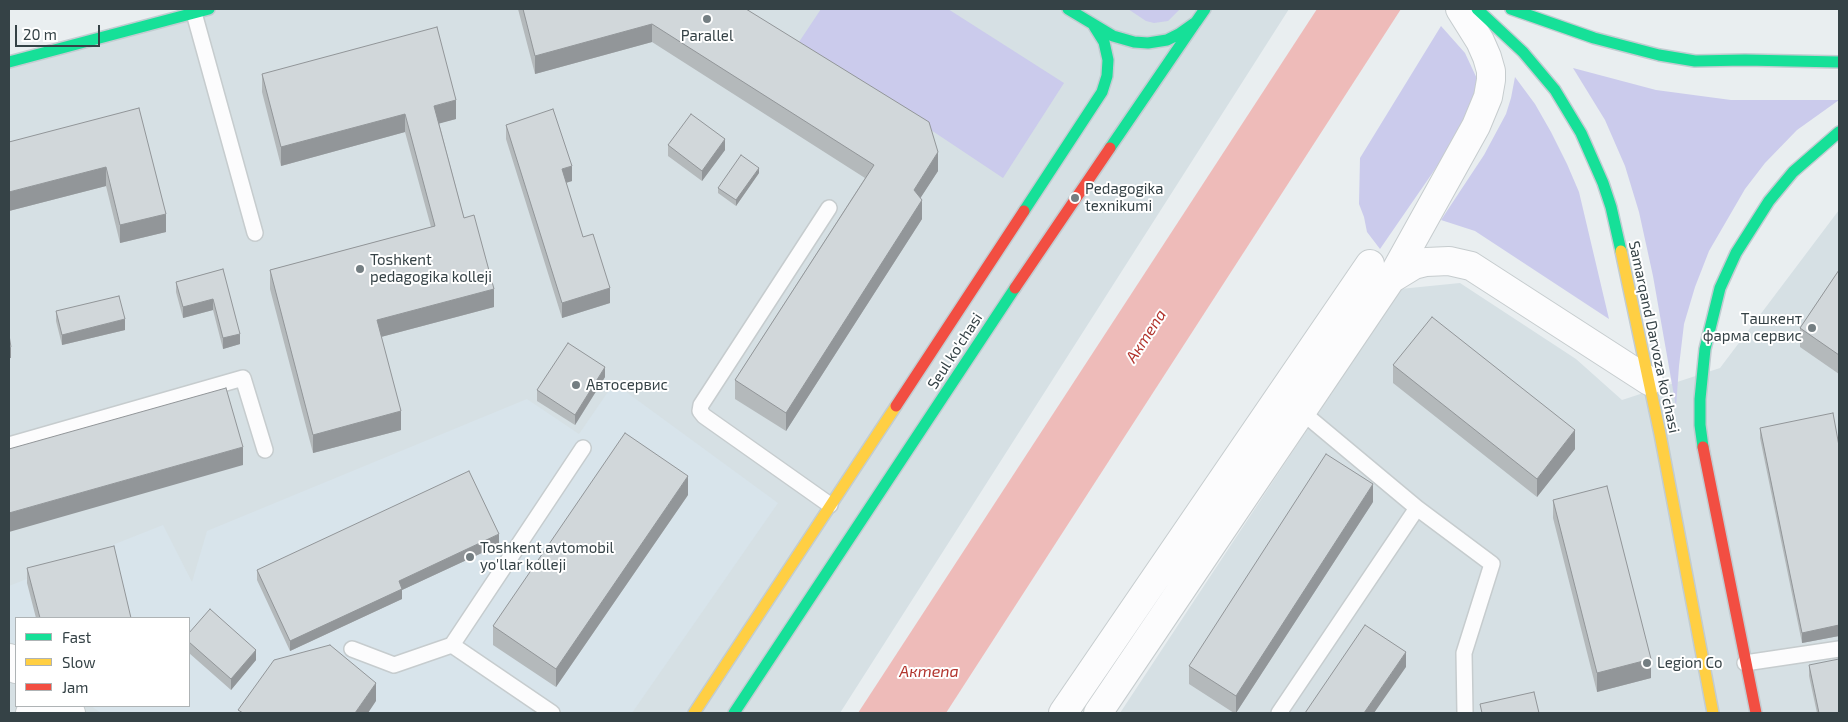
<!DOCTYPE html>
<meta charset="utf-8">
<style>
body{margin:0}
#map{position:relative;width:1848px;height:722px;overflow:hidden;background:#e9eef0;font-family:"Exo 2",sans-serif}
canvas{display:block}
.frame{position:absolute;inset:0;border:10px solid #354246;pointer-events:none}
.legend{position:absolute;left:15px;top:617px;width:175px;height:90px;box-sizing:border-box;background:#fff;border:1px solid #aeb3b5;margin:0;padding:6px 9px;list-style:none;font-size:15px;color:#354246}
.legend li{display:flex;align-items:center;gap:10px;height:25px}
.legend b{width:25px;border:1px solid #aeb3b5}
.scale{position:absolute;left:15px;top:25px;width:85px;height:22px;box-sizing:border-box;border:2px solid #354246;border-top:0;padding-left:6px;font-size:15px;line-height:18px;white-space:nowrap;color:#354246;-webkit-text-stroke:4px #fff;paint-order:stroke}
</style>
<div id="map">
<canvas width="1848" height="722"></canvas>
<div class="frame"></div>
<ul class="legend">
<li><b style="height:6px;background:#16e098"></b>Fast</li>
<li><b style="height:6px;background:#ffcf43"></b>Slow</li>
<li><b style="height:6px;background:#f24e42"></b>Jam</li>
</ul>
<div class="scale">20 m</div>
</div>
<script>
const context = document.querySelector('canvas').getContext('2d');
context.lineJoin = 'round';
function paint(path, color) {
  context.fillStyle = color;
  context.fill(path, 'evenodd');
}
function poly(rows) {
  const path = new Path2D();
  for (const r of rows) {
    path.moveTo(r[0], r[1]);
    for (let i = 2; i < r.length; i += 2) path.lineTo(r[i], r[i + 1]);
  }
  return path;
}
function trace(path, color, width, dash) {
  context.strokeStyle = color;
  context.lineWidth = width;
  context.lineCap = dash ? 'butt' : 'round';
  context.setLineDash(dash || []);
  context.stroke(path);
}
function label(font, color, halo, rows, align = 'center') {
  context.font = font + ' "Exo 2",sans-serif';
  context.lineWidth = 4;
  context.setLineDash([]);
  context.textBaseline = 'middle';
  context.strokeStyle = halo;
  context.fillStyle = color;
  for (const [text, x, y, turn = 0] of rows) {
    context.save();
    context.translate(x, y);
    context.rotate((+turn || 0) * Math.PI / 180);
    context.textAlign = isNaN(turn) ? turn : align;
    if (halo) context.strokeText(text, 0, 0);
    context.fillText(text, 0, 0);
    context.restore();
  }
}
const residential = poly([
 [209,9,1289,9,840,713,9,713,9,62],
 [16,618,189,618,189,706,16,706],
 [1839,210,1839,713,1120,713,1400,289,1460,283,1576,359,1622,400,1720,368]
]);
const education = poly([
 [614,383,778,503,632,713,101,713,91,706,189,706,189,618,16,618,16,657,15,656,9,637,9,586,163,525,192,582,207,531,527,399,579,434]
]);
const green = poly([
 [821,9,948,9,1064,83,1003,178,799,42],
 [1128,9,1180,9,1168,21,1154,23,1146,21],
 [1441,26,1465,53,1479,83,1471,117,1380,249,1367,232,1364,217,1359,204,1360,158],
 [1573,68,1656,90,1731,100,1839,100,1797,130,1765,163,1745,189,1709,251,1695,287,1684,324,1679,366,1676,407,1653,276,1639,212,1625,166,1605,120],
 [1515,77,1535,104,1551,132,1567,164,1579,192,1609,319,1475,231,1441,220,1484,155,1506,114,1511,98]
]);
const water = poly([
 [1317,9,1401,9,946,713,858,713]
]);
const lane = poly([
 [194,13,255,233],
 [829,208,701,405,700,411,704,416,830,505],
 [9,445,243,378,265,450],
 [1417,508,1492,564,1464,653,1465,713],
 [452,645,583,448],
 [352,649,394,665,452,645,552,713],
 [1745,663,1839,649],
 [1279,713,1417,508,1302,412]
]);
const street = poly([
 [1391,279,1414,265,1426,262,1449,261,1471,266,1649,381],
 [9,658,16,669],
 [59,706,71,713],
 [30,713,41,706],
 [1063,713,1370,264],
 [1098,713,1391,279,1476,126,1488,97,1491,80,1491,71,1487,57,1480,41,1460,9]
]);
const fast = poly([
 [1068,9,1113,36,1134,42,1148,43,1167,40,1179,34,1196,22,1205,9],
 [1477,9,1523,52,1555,90,1581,133,1603,183,1611,207,1621,251],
 [1511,9,1594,38,1659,55,1695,61,1745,60,1839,62],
 [9,62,209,9],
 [1110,148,1196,22],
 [1024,211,1102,92,1107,76,1108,60,1104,42,1094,26],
 [1703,447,1700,425,1700,399,1705,349,1720,288,1736,253,1769,201,1793,172,1839,132],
 [734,713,1015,288]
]);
const slow = poly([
 [1621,251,1660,434,1713,713],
 [694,713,896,406]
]);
const jam = poly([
 [1015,288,1110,148],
 [896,406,1024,211],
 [1703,447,1756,713]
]);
const wall = poly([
 [518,9,746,9,938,171,920,198,922,219,786,431,735,399,735,380,865,178,652,42,535,74],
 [262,74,456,119,439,123,464,218,494,307,381,337,401,430,313,453,270,289,270,270,431,227,405,132,281,166,262,92],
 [139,108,166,232,120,243,106,186,9,211],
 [506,125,572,181,566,183,583,237,610,303,562,318,506,139],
 [668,145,725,150,702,181,668,156],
 [759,173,736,206,718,193,718,188],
 [223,269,240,344,223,349,213,310,183,318,176,292,176,282],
 [1839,270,1839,374,1800,347,1800,328],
 [56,311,125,330,62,345,56,321],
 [1393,365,1575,449,1537,497,1393,383],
 [605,377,575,425,537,401,537,390],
 [1760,428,1839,446,1839,636,1802,643,1760,438],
 [688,495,556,687,493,645,493,626],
 [1553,500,1651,678,1597,692,1553,518],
 [1373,502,1236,713,1234,713,1189,684,1189,666],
 [499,545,402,590,402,599,290,651,257,580,257,570],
 [27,568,131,618,36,618,27,583],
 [189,633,256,660,231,690,189,653],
 [1809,665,1839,713,1817,713,1809,676]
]);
const shadedWall = poly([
 [652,24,652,42,535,74,535,56],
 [456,100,456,119,434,125,434,106],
 [405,114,405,132,281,166,281,147],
 [725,139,725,150,702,181,702,171],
 [938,152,938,171,914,208,914,190],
 [572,166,572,181,562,184,562,169],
 [106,167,106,186,9,211,9,192],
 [759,168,759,173,736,206,736,200],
 [922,200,922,219,786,431,786,413],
 [166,214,166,232,120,243,120,225],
 [610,288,610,303,562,318,562,303],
 [494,289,494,307,377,338,377,320],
 [213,299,213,310,183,318,183,307],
 [125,319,125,330,62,345,62,335],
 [240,334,240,344,223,349,223,338],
 [11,347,11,358,9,358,9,348],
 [605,367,605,377,575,425,575,415],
 [401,411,401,430,313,453,313,435],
 [1575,430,1575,449,1537,497,1537,479],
 [243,447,243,465,9,532,9,513],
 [688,476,688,495,556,687,556,669],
 [1373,484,1373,502,1236,713,1236,696],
 [499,534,499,545,402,590,402,599,290,651,290,641,399,581],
 [1839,625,1839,636,1802,643,1802,633],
 [256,650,256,660,231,690,231,679],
 [1406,652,1406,667,1374,713,1364,713],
 [1651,659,1651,678,1597,692,1597,673],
 [376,683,376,701,368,713,355,713]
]);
const building = poly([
 [523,9,746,9,929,122,938,152,914,190,922,200,786,413,735,380,874,165,652,24,535,56,523,9],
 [437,27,456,100,434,106,464,218,474,215,494,289,377,320,401,411,313,435,270,270,435,226,405,114,281,147,262,74,437,27],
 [139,108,166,214,120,225,106,167,9,192,9,142,139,108],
 [553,109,572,166,562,169,583,237,593,234,610,288,562,303,506,125,553,109],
 [691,114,725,139,702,171,668,145,691,114],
 [741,155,759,168,736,200,718,188,741,155],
 [223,269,240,334,223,338,213,299,183,307,176,282,223,269],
 [1839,270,1839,355,1800,328,1839,270],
 [119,296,125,319,62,335,56,311,119,296],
 [1432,317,1575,430,1537,479,1393,365,1432,317],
 [9,335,11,347,9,348,9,335],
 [568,343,605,367,575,415,537,390,568,343],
 [226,388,243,447,9,513,9,449,226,388],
 [1833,413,1839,446,1839,625,1802,633,1760,428,1833,413],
 [625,433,688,476,556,669,493,626,625,433],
 [1326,454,1373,484,1236,696,1189,666,1326,454],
 [469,471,499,534,399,581,402,589,290,641,257,570,469,471],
 [1607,486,1651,659,1597,673,1553,500,1607,486],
 [114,546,131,618,40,618,27,568,114,546],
 [210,609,256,650,231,679,189,642,189,633,210,609],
 [1365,625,1406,652,1364,713,1305,713,1365,625],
 [330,645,376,683,355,713,243,713,238,710,274,660,330,645],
 [1839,659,1839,713,1819,713,1809,665,1839,659],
 [1534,692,1539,713,1482,713,1480,704,1534,692]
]);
const markers = [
 [707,19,5,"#747e82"],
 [1075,198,5,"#747e82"],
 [360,269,5,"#747e82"],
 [1812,328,5,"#747e82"],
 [576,385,5,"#747e82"],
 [470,557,5,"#747e82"],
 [1647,663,5,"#747e82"]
];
const poiNames = [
 ["Parallel",707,36,"center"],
 ["Pedagogika",1085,189],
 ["texnikumi",1085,206],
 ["Toshkent",370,260],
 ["pedagogika kolleji",370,277],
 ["Ташкент",1802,319,"right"],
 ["фарма сервис",1802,336,"right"],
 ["Автосервис",586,385],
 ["Toshkent avtomobil",480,548],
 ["yo'llar kolleji",480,565],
 ["Legion Co",1657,663]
];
const streetNames = [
 ["Samarqand Darvoza koʻchasi",1654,337,78],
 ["Seul ko'chasi",955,351,-57]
];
const waterNames = [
 ["Актепа",1146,336,-57],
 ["Актепа",929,672]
];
paint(residential, '#d6e0e4');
paint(education, '#d8e4eb');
paint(green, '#cbcbec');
paint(water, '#eebbb9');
trace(lane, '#c6ccce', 18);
trace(street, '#c6ccce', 30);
trace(fast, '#c2ccd1', 14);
trace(slow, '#c2ccd1', 14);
trace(jam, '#c2ccd1', 14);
trace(lane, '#fcfcfd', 15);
trace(street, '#fcfcfd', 28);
trace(fast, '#16e098', 11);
trace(slow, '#ffcf43', 11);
trace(jam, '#f24e42', 11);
paint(wall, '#b4b9bb');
paint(shadedWall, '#929699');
paint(building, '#d1d7da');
trace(building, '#929699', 1);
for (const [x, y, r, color] of markers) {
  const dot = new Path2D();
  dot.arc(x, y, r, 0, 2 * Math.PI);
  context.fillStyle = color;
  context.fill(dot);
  trace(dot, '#fff', 2);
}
label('15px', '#354246', '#fff', poiNames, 'left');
label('15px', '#354246', '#fff', streetNames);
label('italic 16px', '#b2352e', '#fff', waterNames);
</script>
